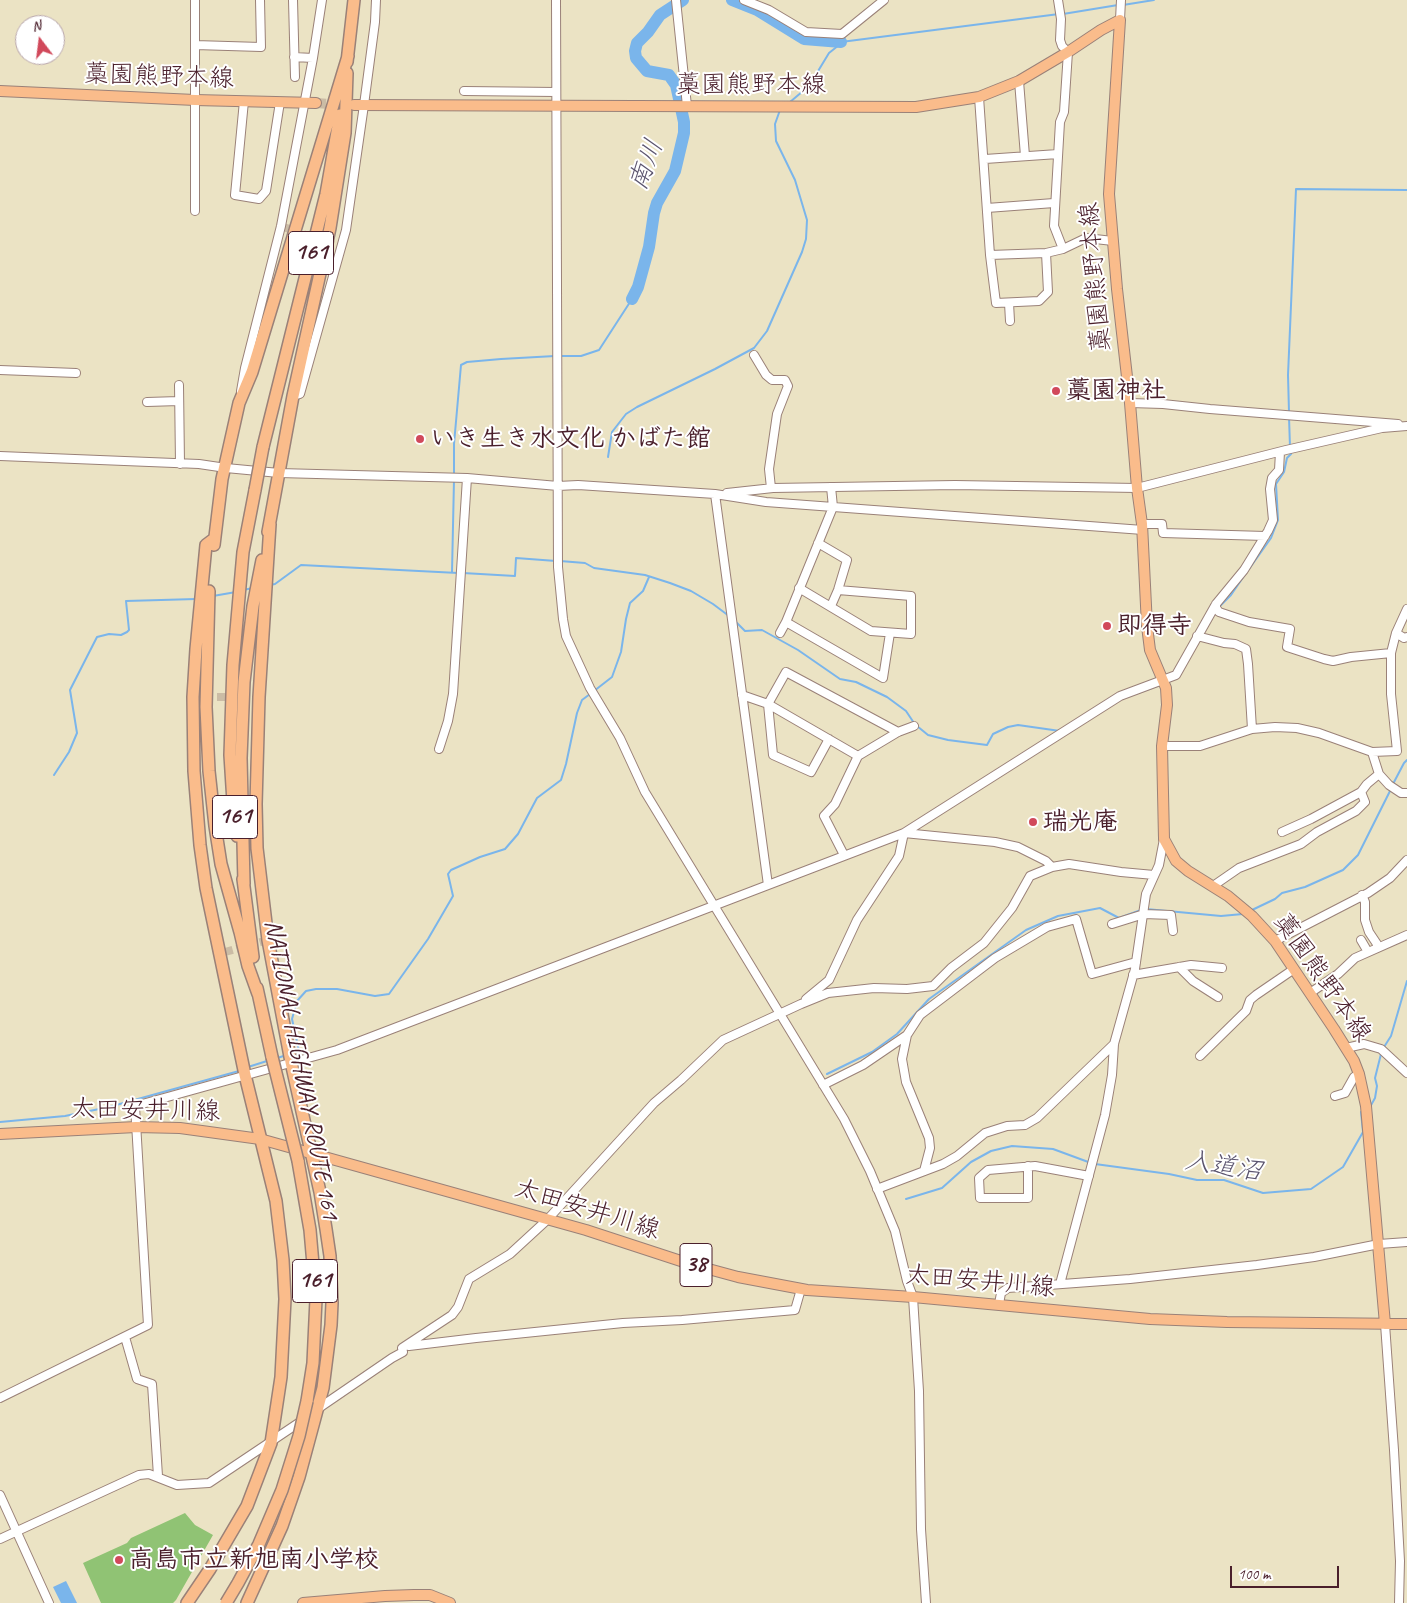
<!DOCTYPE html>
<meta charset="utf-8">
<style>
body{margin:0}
#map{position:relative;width:1407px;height:1603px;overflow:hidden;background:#ebe3c4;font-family:Caveat,sans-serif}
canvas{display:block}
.north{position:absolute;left:15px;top:15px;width:50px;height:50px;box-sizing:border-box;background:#fff;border:1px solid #b7a5aa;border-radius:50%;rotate:345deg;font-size:14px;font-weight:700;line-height:20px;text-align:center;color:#4a1f2b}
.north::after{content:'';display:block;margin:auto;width:18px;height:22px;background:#d1495b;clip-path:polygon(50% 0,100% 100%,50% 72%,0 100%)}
.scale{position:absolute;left:1230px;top:1566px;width:109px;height:22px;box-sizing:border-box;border:2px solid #4a1f2b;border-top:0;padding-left:6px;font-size:15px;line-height:18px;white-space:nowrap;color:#4a1f2b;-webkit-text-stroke:4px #fff;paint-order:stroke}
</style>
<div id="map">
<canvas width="1407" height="1603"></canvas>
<div class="north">N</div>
<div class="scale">100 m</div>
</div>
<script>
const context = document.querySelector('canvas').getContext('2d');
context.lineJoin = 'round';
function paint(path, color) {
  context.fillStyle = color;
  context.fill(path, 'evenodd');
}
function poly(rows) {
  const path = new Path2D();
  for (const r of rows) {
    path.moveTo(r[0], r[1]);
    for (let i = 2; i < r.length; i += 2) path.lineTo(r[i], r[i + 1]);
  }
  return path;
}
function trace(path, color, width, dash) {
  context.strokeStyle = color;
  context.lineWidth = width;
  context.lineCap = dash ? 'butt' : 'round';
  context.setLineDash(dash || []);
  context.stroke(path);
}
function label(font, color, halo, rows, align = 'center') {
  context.font = font + ' Caveat,"Klee One",sans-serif';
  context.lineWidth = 4;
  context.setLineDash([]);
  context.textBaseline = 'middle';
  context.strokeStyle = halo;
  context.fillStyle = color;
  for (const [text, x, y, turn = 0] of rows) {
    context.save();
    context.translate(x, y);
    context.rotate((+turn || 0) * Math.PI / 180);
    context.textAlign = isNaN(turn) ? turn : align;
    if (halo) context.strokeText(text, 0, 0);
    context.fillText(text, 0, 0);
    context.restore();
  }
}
const green = poly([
 [185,1513,195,1525,213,1535,176,1600,173,1603,101,1603,83,1563,127,1543,131,1538]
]);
const water = poly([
 [66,1581,77,1603,61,1603,53,1587]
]);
const stream = poly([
 [1123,5,1154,0],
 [1063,14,1118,5],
 [790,102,809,86,829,53,839,45,841,42,1059,14],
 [560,356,581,356,599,350,632,299],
 [1289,412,1288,375,1296,189,1407,190],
 [1289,417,1290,447],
 [608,457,612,432,626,414,637,407,715,369,754,348,767,331,802,252,806,239,807,220,795,180,776,141,775,124,780,110],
 [454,475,454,444,461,365,467,362,501,359,555,356],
 [560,561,585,563,594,568,645,575,670,583,691,591,713,604,729,616],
 [1249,569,1271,538,1278,520,1276,484,1284,472,1287,458,1291,454,1291,452],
 [452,572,454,480],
 [463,573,515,576,516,558,556,561],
 [270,585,275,584,301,565,458,573],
 [243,590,253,588],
 [213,596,236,592],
 [1218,608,1231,595,1246,573],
 [736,622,745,631,762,630,798,650,840,679,856,682,887,697,906,711,914,723],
 [594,691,612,677,621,652,626,619,630,603,643,591,649,577],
 [1127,697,1160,685],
 [917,726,928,735,948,740,987,745,993,734,1008,727,1018,725,1060,731],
 [54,775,69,752,77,733,70,690,97,637,109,634,121,635,127,632,129,630,126,601,196,599],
 [1393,784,1404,763,1407,760],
 [1146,909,1221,916,1243,914],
 [1252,910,1275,899,1282,893,1305,887,1343,870,1358,855,1391,789],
 [1384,1047,1391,1036,1407,981],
 [293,1053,299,1051,292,1019,297,1001,306,991,316,989,337,989,375,996,389,994,428,939,453,896,448,874,451,870,480,857,505,849,518,834,537,798,561,780,566,764,577,713,582,700,590,694],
 [277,1058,287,1055],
 [248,1067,267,1061],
 [827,1074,872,1052,897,1034,929,999,1026,930,1058,916,1100,908,1119,918,1141,910],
 [1370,1107,1375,1098,1377,1086,1375,1078,1381,1054],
 [0,1122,65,1116,109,1107,239,1071],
 [1095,1164,1169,1174,1197,1180,1224,1180,1263,1193,1311,1189,1343,1167,1363,1132,1361,1112,1362,1111],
 [906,1199,942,1188,971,1162,991,1151,1012,1146,1053,1149,1091,1163]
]);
const river = poly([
 [732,0,757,10,804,39,841,42],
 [632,299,638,287,649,247,654,213,657,203,675,171,684,133,684,122,676,85,669,75,647,71,636,58,635,51,637,43,648,32,660,15,683,0]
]);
const minorTunnel = poly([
 [281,226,341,248],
 [205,697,252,697],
 [225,952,268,940]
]);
const majorTunnel = poly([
 [316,103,340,105]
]);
const minor = poly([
 [293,0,295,77],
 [556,0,558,567,563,619,566,636,590,688,620,738,645,792,844,1119,870,1171,895,1231,907,1281,913,1297,919,1391,921,1529,926,1603],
 [676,0,687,106],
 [744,0,769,10,806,32,842,34,884,0],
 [1058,0,1061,19,1060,40,1062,46,1068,52,1064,112,1060,122,1054,226,1063,249],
 [1120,20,1121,0],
 [195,45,261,47,260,0],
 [294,57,313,58],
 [1019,81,1025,156],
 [464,91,556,92],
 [979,97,990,255,996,303,1039,301,1048,292,1046,253],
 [244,101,235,195,259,199,266,191,280,102],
 [985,159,1058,154],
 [987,208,1054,203],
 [195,211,195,0],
 [990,255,1046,253,1063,249,1086,238,1113,241],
 [1009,303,1010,321],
 [754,355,766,375,772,380,785,380,788,386,777,414,769,469,771,488],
 [0,370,76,373],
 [179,385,180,464],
 [241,391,245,368,281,226,313,58,322,0],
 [293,396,300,394,346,230,364,105,375,22,376,0],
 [147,402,179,401],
 [1130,403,1163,404,1210,409,1398,424],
 [0,456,199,464,226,468,279,473,467,478,558,486,578,485,715,494,766,502,1143,530],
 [831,487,833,507,786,622,883,678,890,633],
 [727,493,773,488,955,485,1137,488,1286,450,1382,428,1407,426],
 [715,494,768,885],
 [1142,524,1162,524,1163,533,1265,536],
 [818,543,847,560,838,590,831,606],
 [799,588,871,631,911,634,911,596,838,590],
 [1216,604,1216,608,1219,612,1249,622,1290,629,1287,647,1324,659,1333,661,1351,657,1391,653],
 [780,633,786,622],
 [1396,633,1404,638,1407,637],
 [1197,636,1224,643,1235,644,1246,649,1248,664,1252,729],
 [742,695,768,704,858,756],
 [829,739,811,772,773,755,768,704,786,672,898,732],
 [1162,746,1200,746,1252,729,1275,727,1297,728,1319,733,1372,752,1397,751,1391,694,1391,653,1396,633,1407,609],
 [439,749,448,721,453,694,467,478],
 [1372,752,1379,774,1389,785,1401,793,1407,793],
 [1282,832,1311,819,1361,792],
 [904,833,995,842,1018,847,1046,861,1052,867],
 [844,855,824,816,835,804,858,756,898,732,914,726],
 [1213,886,1239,868,1301,844,1317,832,1356,811,1365,802,1361,792,1367,784,1379,774],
 [1362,895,1365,902,1365,920,1369,932,1379,947],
 [1112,924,1144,914,1171,915,1173,931],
 [1361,940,1368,952],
 [1275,941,1368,893,1390,878,1407,860],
 [1179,967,1193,981,1218,997],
 [1133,975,1191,965,1222,968],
 [1310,993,1338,974,1355,958,1407,935],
 [806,999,829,980,857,920,899,856,904,833],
 [1346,1048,1364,1044,1381,1049,1407,1073],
 [1200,1056,1246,1011,1250,1000,1256,995,1294,969],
 [823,1085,863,1065,907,1035],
 [1335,1096,1345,1093,1354,1077,1359,1074],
 [1028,1166,1028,1198,980,1198,979,1178,988,1170,1035,1166,1089,1176],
 [924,1171,930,1148,929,1138,906,1082,902,1059,907,1035,920,1015,995,958,1047,927,1076,919,1092,974,1136,962],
 [877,1189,943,1164,957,1156,985,1133,1007,1126,1025,1125,1037,1118,1114,1044],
 [1060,1284,1105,1115,1112,1075,1114,1044,1135,969,1146,894,1159,865,1164,839],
 [999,1304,1001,1293,1008,1288,1130,1279,1257,1265,1314,1257,1379,1244,1407,1242],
 [1385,1324,1394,1450,1400,1561,1399,1603],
 [125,1337,137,1379,152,1384,158,1476],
 [409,1346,476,1338,623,1323,682,1320,795,1310,801,1289],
 [0,1398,148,1325,135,1106,337,1050,904,833,1120,696,1176,675,1216,604,1244,570,1268,531,1273,520,1270,489,1272,478,1279,470,1280,452],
 [316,1410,392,1358,403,1352,402,1348,452,1315,458,1307,469,1279,510,1254,547,1220,654,1103,681,1080,723,1040,801,1004,828,993,874,988,907,989,933,986,951,968,984,943,1012,908,1030,876,1052,867,1069,864,1121,872,1154,875],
 [0,1495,49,1603],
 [0,1539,139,1475,149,1474,177,1485,209,1483,303,1420]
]);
const major = poly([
 [1120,20,1109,194,1117,289,1130,403,1137,488,1142,524,1147,626,1150,650,1166,688,1167,705,1162,746,1164,839,1176,861,1188,871,1228,896,1252,916,1275,941,1334,1029,1354,1061,1359,1074,1366,1106,1385,1324],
 [0,91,195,100,316,103],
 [354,105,916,107,979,97,1019,81,1068,52,1101,30,1120,20],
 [0,1134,136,1127,180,1128,260,1139,586,1230,690,1264,738,1277,807,1290,913,1297,1150,1319,1227,1322,1407,1324],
 [303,1603,385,1596,414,1595,430,1595,450,1603]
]);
const highway = poly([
 [347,62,354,0],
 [263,447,326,194,340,115],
 [268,532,293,396,330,228,345,133,347,73],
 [214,545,222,479,239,403,252,372,348,56],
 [209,591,206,707,209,771,215,826,221,864,240,932,248,966,258,994],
 [237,836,233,802,230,755,233,665,243,552,255,490],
 [243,879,253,957],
 [244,884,241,758,244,682,253,606,262,560],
 [257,988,272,1057],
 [298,1161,310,1230,316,1299,313,1363,307,1401],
 [187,1603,210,1569,247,1506,271,1443,281,1377,285,1299,283,1260,276,1201,245,1075,206,888,200,845,194,771,193,697,196,649,206,545,214,539],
 [247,1603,282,1526,299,1477,323,1388,331,1325,332,1303,330,1256,326,1229,320,1192,291,1062,268,940,257,848,256,804,259,697,270,524]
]);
const highwayBridge = poly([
 [255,490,263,447],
 [272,1057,298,1161],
 [226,1603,238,1583,259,1544,282,1490,299,1436,307,1401]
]);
const markers = [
 [1056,391,5,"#d1495b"],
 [420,439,5,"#d1495b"],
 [1107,626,5,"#d1495b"],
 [1033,822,5,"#d1495b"],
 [119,1560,5,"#d1495b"]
];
const shields = [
 [311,253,45],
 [235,817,45],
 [696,1265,32],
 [315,1281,45]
];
const shieldNames = [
 ["161",311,253],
 ["161",235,817],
 ["38",696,1265],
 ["161",315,1281]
];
const streetNames = [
 ["藁園熊野本線",159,77,2],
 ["藁園熊野本線",751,85],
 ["藁園熊野本線",1096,277,-95],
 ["藁園熊野本線",1322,978,55],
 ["NATIONAL HIGHWAY ROUTE 161",301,1070,79],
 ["太田安井川線",145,1111,1],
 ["太田安井川線",587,1210,17],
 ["太田安井川線",980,1282,5]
];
const poiNames = [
 ["藁園神社",1066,391],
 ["いき生き水文化 かばた館",430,439],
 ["即得寺",1117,626],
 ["瑞光庵",1043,822],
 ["高島市立新旭南小学校",129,1560]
];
const waterNames = [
 ["南川",647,165,-69],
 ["入道沼",1223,1167,9]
];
paint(green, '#90c374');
paint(water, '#7ab5eb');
trace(stream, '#7ab5eb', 2);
trace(river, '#7ab5eb', 12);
trace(minorTunnel, '#cbbca5', 8, [8, 4]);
trace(majorTunnel, '#cbbca5', 10, [10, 5]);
trace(minor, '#9a8178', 10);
trace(major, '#9a8178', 12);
trace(highway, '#9a8178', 14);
trace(minor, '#fff', 8);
trace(major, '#fabc8b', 10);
trace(highway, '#fabc8b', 11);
trace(highwayBridge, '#9a8178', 14, []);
trace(highwayBridge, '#fabc8b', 11);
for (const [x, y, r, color] of markers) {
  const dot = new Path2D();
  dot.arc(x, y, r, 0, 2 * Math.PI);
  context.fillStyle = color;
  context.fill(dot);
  trace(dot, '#fff', 2);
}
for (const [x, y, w] of shields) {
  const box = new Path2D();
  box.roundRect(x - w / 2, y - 21.5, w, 43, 4);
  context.fillStyle = '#fff';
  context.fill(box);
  trace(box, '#4a1f2b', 1);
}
label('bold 24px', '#4a1f2b', null, shieldNames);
label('25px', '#4a1f2b', '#fff', streetNames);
label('bold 25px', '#4a1f2b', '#fff', poiNames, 'left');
label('italic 26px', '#5b546e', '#fff', waterNames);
</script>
